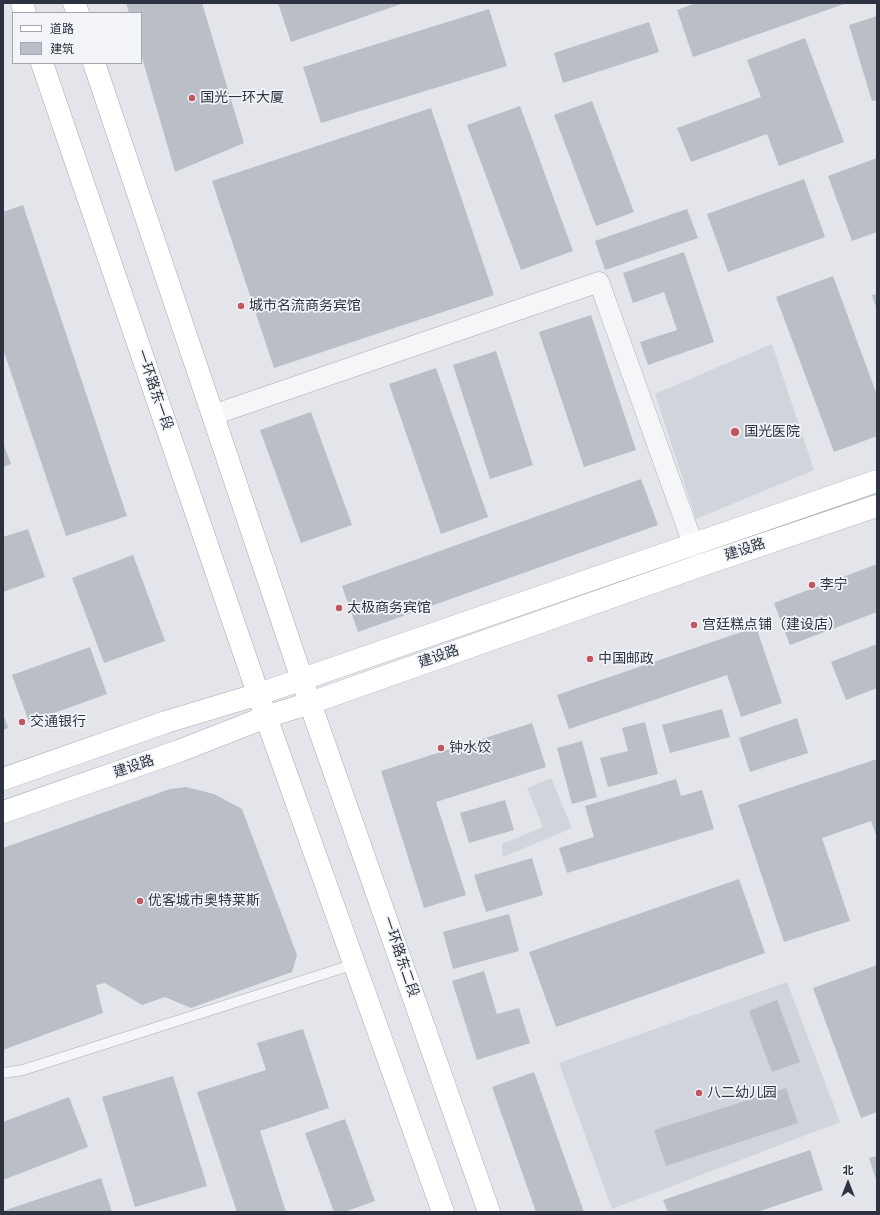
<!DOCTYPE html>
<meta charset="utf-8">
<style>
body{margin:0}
#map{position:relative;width:880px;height:1215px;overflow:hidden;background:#e3e5ea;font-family:Signika,"Noto Sans SC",sans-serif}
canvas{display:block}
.frame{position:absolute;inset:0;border:4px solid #2c3240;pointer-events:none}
.legend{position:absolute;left:12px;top:12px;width:130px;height:52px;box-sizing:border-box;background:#f2f4f7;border:1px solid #a3a6ae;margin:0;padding:5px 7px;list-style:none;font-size:12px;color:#2c3240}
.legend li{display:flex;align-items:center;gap:8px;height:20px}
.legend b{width:20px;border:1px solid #a3a6ae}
.north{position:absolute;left:828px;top:1163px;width:40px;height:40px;-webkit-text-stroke:3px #f2f4f7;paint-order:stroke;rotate:0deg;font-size:11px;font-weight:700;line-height:16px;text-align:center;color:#2c3240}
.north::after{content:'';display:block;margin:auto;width:14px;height:18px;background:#2c3240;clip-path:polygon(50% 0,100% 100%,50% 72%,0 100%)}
</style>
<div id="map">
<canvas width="880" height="1215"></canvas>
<div class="frame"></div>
<ul class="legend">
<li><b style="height:5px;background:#fff"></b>道路</li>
<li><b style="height:11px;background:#babec6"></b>建筑</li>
</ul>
<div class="north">北</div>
</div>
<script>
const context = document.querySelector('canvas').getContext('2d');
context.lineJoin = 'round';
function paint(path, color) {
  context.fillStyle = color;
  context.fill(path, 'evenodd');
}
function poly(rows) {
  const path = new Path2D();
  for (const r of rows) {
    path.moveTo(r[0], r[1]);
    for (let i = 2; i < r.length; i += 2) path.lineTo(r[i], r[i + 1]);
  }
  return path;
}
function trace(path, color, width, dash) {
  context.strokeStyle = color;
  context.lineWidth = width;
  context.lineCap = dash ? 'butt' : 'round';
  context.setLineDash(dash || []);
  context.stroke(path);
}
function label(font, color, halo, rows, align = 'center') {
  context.font = font + ' Signika,"Noto Sans SC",sans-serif';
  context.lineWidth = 3.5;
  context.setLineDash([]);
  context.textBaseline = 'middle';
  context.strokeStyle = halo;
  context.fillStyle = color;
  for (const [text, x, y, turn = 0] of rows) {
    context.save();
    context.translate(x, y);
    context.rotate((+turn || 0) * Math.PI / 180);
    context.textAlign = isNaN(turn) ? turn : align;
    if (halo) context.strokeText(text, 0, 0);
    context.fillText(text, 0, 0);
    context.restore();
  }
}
const built = poly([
 [772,344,814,470,696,519,655,394],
 [551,778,572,828,503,857,502,844,543,827,527,788],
 [787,982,840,1122,612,1209,559,1063]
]);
const building = poly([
 [126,3,202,3,244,143,175,172,141,54,141,13,129,13],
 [278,3,404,3,291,42],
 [696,3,847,3,693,57,677,10],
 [489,9,507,66,321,123,303,67],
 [877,16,877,100,872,101,849,25],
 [649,22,659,52,563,83,554,53],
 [805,38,844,142,779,166,767,134,691,162,677,128,761,97,747,60],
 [592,101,634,212,596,226,554,115],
 [520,106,573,251,521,270,467,125],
 [431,108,494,295,274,368,212,181],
 [877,158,877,232,852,241,828,176],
 [804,179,825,237,728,272,707,214],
 [23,205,127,516,66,536,3,349,3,212],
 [687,209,698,238,605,270,595,241],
 [684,252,714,342,648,365,640,342,677,330,664,292,633,303,623,273],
 [833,276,877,395,877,436,834,452,776,297],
 [877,294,877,311,872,295],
 [591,315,636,450,584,467,539,332],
 [496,351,533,465,490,479,453,365],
 [436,368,488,517,441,534,389,384],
 [311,412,352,525,301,543,260,430],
 [3,443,11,464,3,467],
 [641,479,658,525,358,632,342,586],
 [28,529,45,577,3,592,3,537],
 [133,555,165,641,104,663,72,578],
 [877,564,877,612,790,645,774,603],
 [756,627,782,703,741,717,727,675,569,729,557,695],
 [877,644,877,688,846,700,831,662],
 [90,647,107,694,29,722,12,675],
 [722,709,730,737,670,753,662,725],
 [3,713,8,728,3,730],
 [797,718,808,753,750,772,739,738],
 [645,722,658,774,608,787,600,758,628,751,622,728],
 [532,723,546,767,436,802,466,895,424,908,381,771],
 [582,741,597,797,572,804,557,748],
 [877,759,877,838,871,821,822,838,850,921,784,942,738,805],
 [676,779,681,796,702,790,714,829,567,873,559,848,594,837,585,806],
 [186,787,214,794,242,809,297,955,292,972,191,1008,165,997,142,1005,105,983,96,985,103,1013,3,1050,3,848,170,789],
 [505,800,514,830,469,843,460,813],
 [532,858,543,895,486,912,474,875],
 [739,879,765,953,556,1027,529,952],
 [509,914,519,951,453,969,443,932],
 [877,965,877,1112,861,1118,813,988],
 [484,971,497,1014,519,1008,530,1043,477,1060,452,981],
 [777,1000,800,1062,772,1072,749,1011],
 [303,1029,329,1108,260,1131,286,1212,237,1212,197,1092,266,1070,257,1043],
 [534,1072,584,1212,536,1212,492,1087],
 [173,1076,207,1186,135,1207,102,1097],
 [786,1088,798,1123,666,1166,654,1130],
 [69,1097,88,1147,3,1180,3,1122],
 [345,1119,375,1201,344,1212,334,1212,305,1133],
 [810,1150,823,1190,757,1212,668,1212,663,1200],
 [877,1156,877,1183,869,1158],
 [101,1178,112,1212,3,1212,3,1211]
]);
const lane = poly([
 [3,1073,23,1070,355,964]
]);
const street = poly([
 [213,415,599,282,693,544]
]);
const secondary = poly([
 [3,779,166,722,259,694,877,481],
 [3,812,179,751,266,717,310,703,699,566,877,506]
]);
const primary = poly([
 [22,3,25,13],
 [74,3,78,13],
 [42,63,266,717,443,1212],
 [94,63,310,703,489,1212]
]);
const markers = [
 [192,98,4,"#c2555f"],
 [241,306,4,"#c2555f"],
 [735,432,5,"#c2555f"],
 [812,585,4,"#c2555f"],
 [339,608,4,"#c2555f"],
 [694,625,4,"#c2555f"],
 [590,659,4,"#c2555f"],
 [22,722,4,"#c2555f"],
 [441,748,4,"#c2555f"],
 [140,901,4,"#c2555f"],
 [699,1093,4,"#c2555f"]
];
const poiNames = [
 ["国光一环大厦",200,98],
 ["城市名流商务宾馆",249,306],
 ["国光医院",744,432],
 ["李宁",820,585],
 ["太极商务宾馆",347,608],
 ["宫廷糕点铺（建设店）",702,625],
 ["中国邮政",598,659],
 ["交通银行",30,722],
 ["钟水饺",449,748],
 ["优客城市奥特莱斯",148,901],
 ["八二幼儿园",707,1093]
];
const streetNames = [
 ["一环路东一段",154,390,71],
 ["建设路",745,550,-18],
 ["建设路",439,657,-19],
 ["建设路",134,767,-19],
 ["一环路东二段",400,957,71]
];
paint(built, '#d1d4db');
paint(building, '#babec6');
trace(lane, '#a8acb4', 11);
trace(street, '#a8acb4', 21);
trace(secondary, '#a8acb4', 23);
trace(primary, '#a3a9b4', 23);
trace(lane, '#f5f6f8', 10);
trace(street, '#f5f6f8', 20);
trace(secondary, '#fff', 22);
trace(primary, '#fff', 22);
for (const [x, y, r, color] of markers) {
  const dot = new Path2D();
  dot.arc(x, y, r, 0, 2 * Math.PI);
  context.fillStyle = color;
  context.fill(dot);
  trace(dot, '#f2f4f7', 1.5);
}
label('14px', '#2c3240', '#f2f4f7', poiNames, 'left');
label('14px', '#2c3240', '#f2f4f7', streetNames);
</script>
